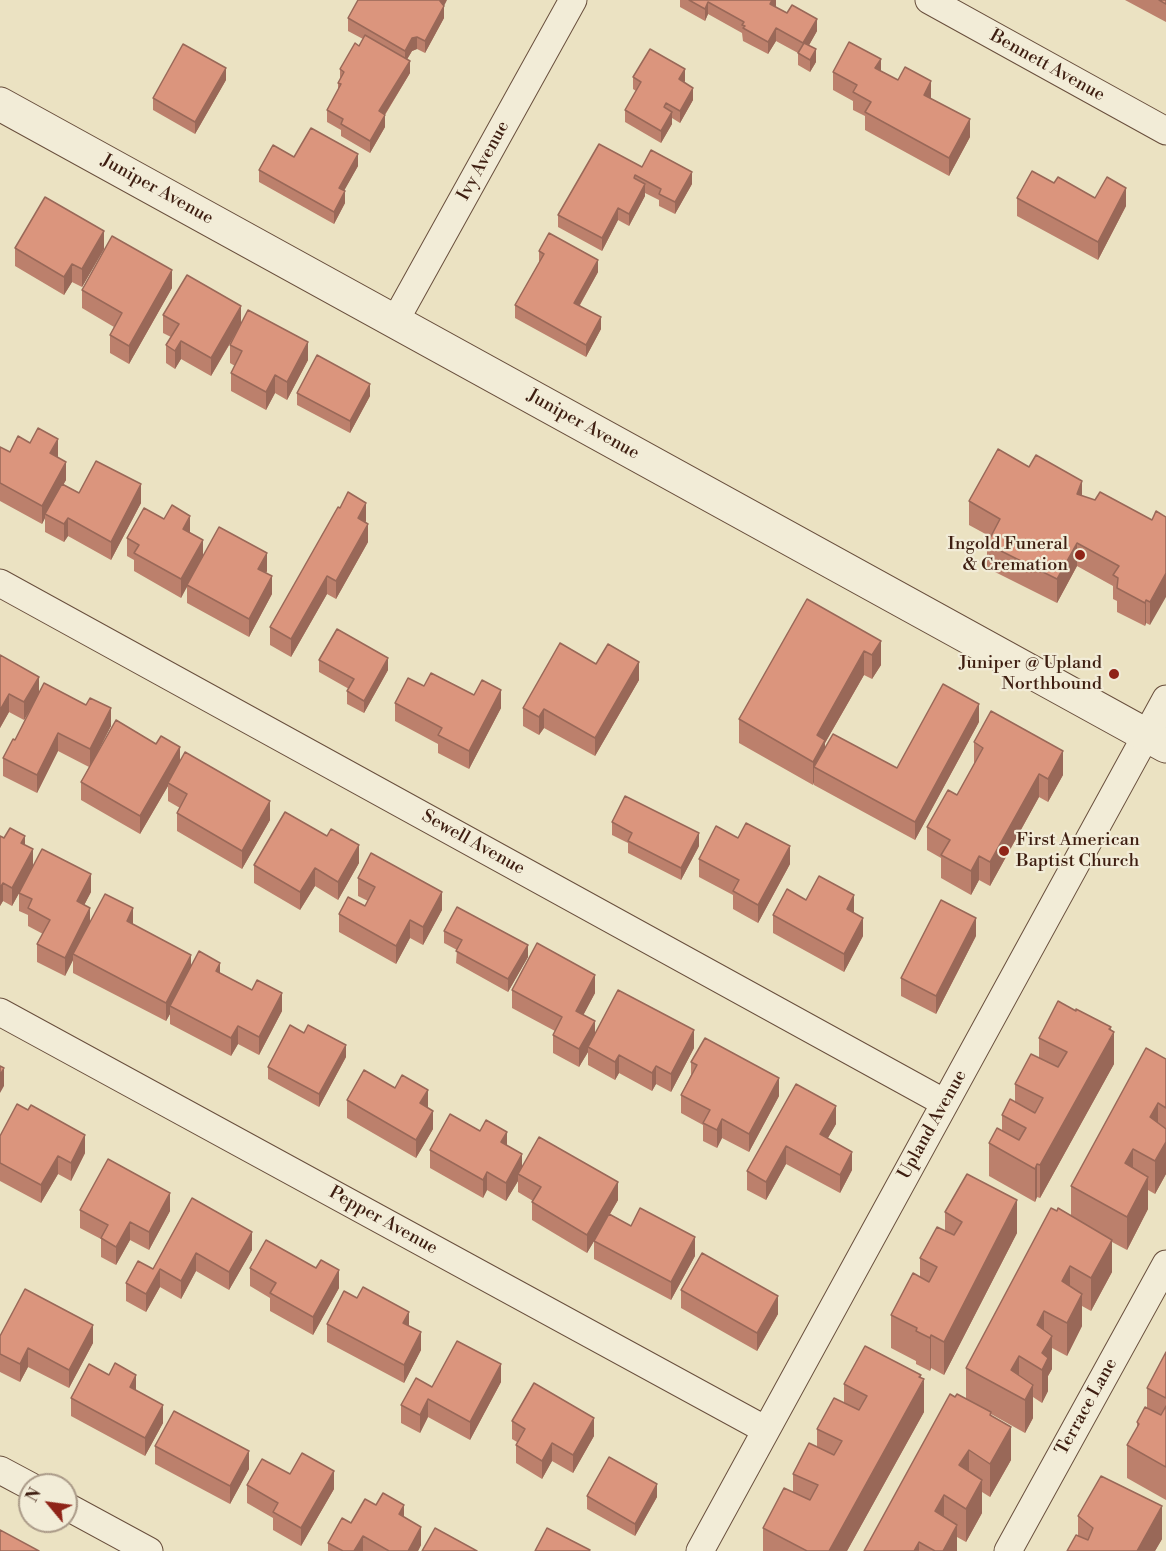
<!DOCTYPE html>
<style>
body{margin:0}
#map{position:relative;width:1166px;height:1551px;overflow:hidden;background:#ebe2c2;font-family:"Libre Bodoni",serif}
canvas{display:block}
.north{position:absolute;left:18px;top:1473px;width:60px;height:60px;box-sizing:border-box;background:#f2ecd7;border:2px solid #aa9a88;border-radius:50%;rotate:299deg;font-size:16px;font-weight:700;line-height:24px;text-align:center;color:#3e1e11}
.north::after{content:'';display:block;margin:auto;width:21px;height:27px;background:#8f2418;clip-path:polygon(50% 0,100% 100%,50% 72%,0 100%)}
</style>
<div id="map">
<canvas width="1166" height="1551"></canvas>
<div class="north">N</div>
</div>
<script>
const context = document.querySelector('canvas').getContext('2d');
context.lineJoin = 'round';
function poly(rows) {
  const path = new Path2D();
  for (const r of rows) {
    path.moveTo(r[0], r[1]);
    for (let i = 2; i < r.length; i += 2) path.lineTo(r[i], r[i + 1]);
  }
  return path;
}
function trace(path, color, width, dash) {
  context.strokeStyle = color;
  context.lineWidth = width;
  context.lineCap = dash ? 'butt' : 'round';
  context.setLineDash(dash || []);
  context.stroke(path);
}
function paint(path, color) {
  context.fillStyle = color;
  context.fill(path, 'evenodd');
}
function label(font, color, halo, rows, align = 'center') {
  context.font = font + ' "Libre Bodoni",serif';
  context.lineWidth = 4.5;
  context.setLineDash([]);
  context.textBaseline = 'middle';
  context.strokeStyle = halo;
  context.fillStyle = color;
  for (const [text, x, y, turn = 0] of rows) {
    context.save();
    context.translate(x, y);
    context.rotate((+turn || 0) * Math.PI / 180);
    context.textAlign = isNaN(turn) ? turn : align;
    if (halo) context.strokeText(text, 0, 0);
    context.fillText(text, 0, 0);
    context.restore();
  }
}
const minor = poly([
 [929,0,1166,131],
 [395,321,573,0],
 [0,583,945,1103],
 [0,1012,766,1430],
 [0,1470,30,1486],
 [66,1506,149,1551],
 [700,1551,1166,699],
 [1008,1551,1166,1264]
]);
const tertiary = poly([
 [0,104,1166,746]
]);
const wall = poly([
 [680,0,776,0,775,7,817,31,809,45,816,62,810,72,798,65,798,53,776,41,768,54,743,41,742,33,708,14,705,21,680,7],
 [1125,0,1166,0,1166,22],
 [444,6,444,18,425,53,417,49,412,51,407,59,410,73,385,115,385,127,370,153,341,136,341,130,327,122,327,110,338,91,338,83,340,79,340,69,359,46,363,39,348,31,348,18],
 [881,71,931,99,970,137,949,176,865,130,865,116,853,110,853,101,833,90,833,72],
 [633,77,685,81,684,82,693,100,680,123,672,118,672,124,661,143,625,122,625,110,636,91,633,89],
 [226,80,195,134,153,110,153,98],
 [294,157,358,166,344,190,345,203,334,224,259,182,259,170],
 [642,167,692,184,675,214,659,206,659,200,645,193,645,196,629,226,618,220,602,251,558,227,558,215],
 [1054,183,1095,198,1126,206,1098,260,1017,216,1017,198],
 [15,248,104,249,82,287,72,282,64,295,15,266],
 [539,251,598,272,580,305,601,329,586,357,515,318,515,305,539,263],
 [172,288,129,364,110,353,110,335,114,327,82,308,82,290],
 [163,315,241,324,308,360,287,400,275,393,266,410,231,391,231,373,235,366,230,363,230,345,241,325,211,376,181,359,175,369,166,363,166,345,171,337,163,333],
 [297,393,370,396,350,433,297,405],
 [0,447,10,452,58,457,66,480,63,484,79,493,141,503,111,560,68,536,64,542,45,532,45,518,42,524,0,501],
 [1082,496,1152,520,1150,625,1146,623,1145,626,1117,612,1117,601,1113,599,1113,586,1077,566,1057,603,987,568,987,544,991,537,969,525,969,501],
 [366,521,366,522,368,542,336,599,327,594,291,657,270,645,270,627],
 [190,533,203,556,267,571,266,573,272,594,249,637,187,603,187,585,181,598,134,571,134,560,127,556,127,538],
 [881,641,881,665,872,679,864,675,825,743,825,747,897,768,979,722,915,840,814,785,814,782,813,785,739,743,739,719],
 [0,655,39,693,111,726,95,757,180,761,270,820,242,869,177,831,177,813,180,808,168,801,168,786,140,834,81,800,81,782,89,767,58,751,37,793,3,776,3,758,15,740,32,706,24,720,9,712,0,728],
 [319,660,388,670,364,713,347,704,347,691,349,689,319,672],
 [596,664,639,680,595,756,544,728,539,735,523,726,523,708],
 [424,686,474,695,501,708,469,769,438,753,438,744,395,721,395,703],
 [974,742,1063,775,1048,802,1039,797,990,886,979,880,971,895,941,878,941,858,927,850,927,827,957,795,974,764],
 [612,822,699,846,681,880,628,853,628,843,612,835],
 [0,836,25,845,33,866,91,892,84,905,90,922,133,925,191,965,220,973,282,1011,259,1055,238,1044,231,1056,170,1024,170,1014,166,1021,73,973,73,960,65,976,37,962,37,944,43,934,28,926,28,915,19,911,19,893,26,880,12,906,3,901,0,906],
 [699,859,790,864,758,923,733,909,733,895,699,877],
 [359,863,338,900,315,886,300,910,254,883,254,865],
 [358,878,442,910,423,945,410,938,396,964,339,932,339,914,365,906,368,901,358,896],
 [806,900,854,913,863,936,844,972,773,933,773,915],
 [444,931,528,957,508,992,456,963,457,950,444,943],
 [976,936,936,1014,901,996,901,978],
 [512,990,595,993,583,1015,595,1034,694,1048,671,1092,656,1084,652,1091,619,1073,615,1080,588,1065,588,1052,579,1067,553,1053,553,1035,555,1031,512,1008],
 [1111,1030,1114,1064,1040,1198,1037,1197,1035,1202,989,1176,989,1143,1002,1130,1002,1115,1015,1102,1015,1084,1039,1058,1039,1038],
 [304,1033,346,1057,319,1107,268,1079,268,1067],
 [1166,1059,1166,1174,1155,1194,1148,1190,1148,1209,1127,1250,1112,1242,1112,1272,1091,1311,1082,1306,1082,1326,1067,1356,1052,1348,1052,1369,1048,1376,1048,1391,1042,1403,1033,1397,1033,1418,1025,1433,991,1414,1011,1460,990,1497,982,1492,982,1513,966,1542,957,1537,957,1551,864,1551,955,1397,966,1399,966,1368,1057,1211,1071,1216,1071,1186],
 [691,1062,779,1096,749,1152,722,1138,717,1148,703,1141,703,1125,681,1113,681,1095,691,1075],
 [796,1084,836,1124,827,1139,852,1170,840,1193,786,1164,766,1200,747,1190,747,1171],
 [347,1100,428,1108,433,1129,416,1158,347,1118],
 [480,1131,507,1146,522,1166,618,1200,610,1214,631,1226,695,1256,671,1300,594,1259,594,1241,597,1236,587,1253,532,1220,532,1202,533,1201,518,1192,518,1181,506,1201,487,1190,483,1198,430,1168,430,1150],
 [0,1136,85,1153,71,1181,58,1174,41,1203,0,1181],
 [192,1198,252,1250,229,1290,196,1271,181,1299,160,1287,146,1312,126,1301,126,1283,153,1269],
 [80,1210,170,1211,149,1250,130,1240,116,1265,101,1257,101,1239,80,1228],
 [945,1212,1017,1233,944,1375,931,1368,930,1371,916,1364,916,1361,891,1348,891,1315,920,1277,920,1258,945,1231],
 [250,1268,339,1288,313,1335,270,1311,270,1298,250,1286],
 [681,1290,778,1314,757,1351,681,1308],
 [327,1324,421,1350,404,1383,327,1342],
 [0,1336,93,1343,69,1388,28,1367,20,1382,0,1372],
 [1166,1352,1166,1500,1127,1478,1127,1445,1137,1428,1137,1422,1147,1408,1147,1388],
 [921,1378,924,1412,847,1551,763,1551,763,1528,793,1492,793,1474,817,1447,817,1429,844,1402,844,1384],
 [501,1382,470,1440,428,1417,420,1433,401,1423,401,1405,432,1387],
 [136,1390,163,1423,145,1456,71,1416,71,1398],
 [512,1421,594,1436,573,1473,552,1461,542,1479,516,1463,516,1445,517,1442,512,1439],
 [155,1446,249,1469,230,1504,155,1464],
 [290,1474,334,1489,301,1546,273,1530,273,1518,247,1503,247,1485],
 [587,1496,657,1497,635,1536,587,1509],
 [376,1505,404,1518,421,1545,418,1551,328,1551,328,1543,351,1523],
 [1078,1516,1162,1539,1155,1551,1067,1551,1078,1536]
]);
const shadedWall = poly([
 [440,0,447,0,444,6,444,18,425,53,425,41],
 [771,0,776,0,776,6,770,16],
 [708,2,708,14,705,21,705,9],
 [817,19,817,31,803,56,803,43],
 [776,28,776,41,768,54,768,42],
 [417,37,417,49,412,51,405,63,405,51,412,38],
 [816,49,816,62,810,72,810,60],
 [881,59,881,77,875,68],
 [410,61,410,73,379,124,379,111],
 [226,68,226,80,195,134,195,122],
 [685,69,685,81,679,92,679,79],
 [931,81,931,99,924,95],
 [693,88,693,100,680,123,680,111],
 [672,112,672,124,661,143,661,131],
 [385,115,385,127,370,153,370,141],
 [970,119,970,137,949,176,949,158],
 [358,154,358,166,339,200,339,188],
 [692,172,692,184,675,214,675,202],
 [645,184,645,196,629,226,629,214],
 [1126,188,1126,206,1098,260,1098,242],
 [345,191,345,203,334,224,334,212],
 [618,208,618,220,602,251,602,238],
 [104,231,104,249,82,287,82,269],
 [598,260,598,272,574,315,574,303],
 [72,264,72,282,64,295,64,277],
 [172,270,172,288,129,364,129,346],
 [241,306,241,324,211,376,211,358],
 [601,317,601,329,586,357,586,345],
 [181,341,181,359,175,369,175,351],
 [308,342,308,360,287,400,287,382],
 [275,375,275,393,266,410,266,392],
 [370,384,370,396,350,433,350,421],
 [58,439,58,457,50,471,50,453],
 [66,462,66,480,47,515,45,514,45,518,42,524,42,506],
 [1082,481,1082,505,1077,494],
 [141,484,141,503,111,560,111,542],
 [366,503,366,521,358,536,358,518],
 [190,516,190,534,183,529],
 [68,518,68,536,64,542,64,524],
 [368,524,368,542,336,599,336,581],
 [203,540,203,558,181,598,181,579],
 [1077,543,1077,566,1057,603,1057,579],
 [267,553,267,571,258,587,258,569],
 [1166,573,1166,597,1150,625,1150,602],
 [272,576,272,594,249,637,249,619],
 [327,576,327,594,291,657,291,639],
 [1146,600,1146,623,1145,626,1145,603],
 [881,641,881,665,872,679,872,655],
 [864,651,864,675,825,743,825,763,814,767,814,782,813,785,813,762,817,735],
 [388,658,388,670,364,713,364,701],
 [639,662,639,680,595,756,595,738],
 [39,677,39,695,24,720,24,702],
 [501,690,501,708,469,769,469,751],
 [9,694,9,712,0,728,0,710],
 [979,704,979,722,915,840,915,822],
 [111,708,111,726,90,767,90,749],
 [544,709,544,728,539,735,539,717],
 [58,733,58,751,37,793,37,775],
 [180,747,180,765,168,783,168,786,140,834,140,816],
 [1063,751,1063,775,1048,802,1048,779],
 [1039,774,1039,797,990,886,990,862],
 [270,801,270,820,242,869,242,851],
 [699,833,699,846,681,880,681,868],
 [25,836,25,854,21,843],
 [359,845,359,863,338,900,338,882],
 [790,846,790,864,758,923,758,905],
 [33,849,33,868,12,906,12,888],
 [979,856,979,880,971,895,971,871],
 [315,868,315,886,300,910,300,892],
 [91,874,91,892,77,919,77,901],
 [3,883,3,901,0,906,0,888],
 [442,892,442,910,423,945,423,927],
 [854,895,854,913,847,909],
 [90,908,90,926,73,954,73,960,65,976,65,958],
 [133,908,133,926,127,921],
 [863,918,863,936,844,972,844,954],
 [976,918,976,936,936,1014,936,996],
 [410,920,410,938,396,964,396,946],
 [528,945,528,957,508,992,508,979],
 [191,955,191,973,170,1006,170,1014,166,1021,166,1003],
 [220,963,220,981,216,971],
 [595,975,595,993,576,1029,576,1011],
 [282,993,282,1011,259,1055,259,1037],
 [595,1021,595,1040,588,1047,588,1052,579,1067,579,1049],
 [238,1026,238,1044,231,1056,231,1038],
 [1111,1027,1111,1038,1114,1032,1114,1064,1040,1198,1040,1165],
 [694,1030,694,1048,671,1092,671,1074],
 [346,1045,346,1057,319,1107,319,1094],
 [619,1055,619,1073,615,1080,615,1062],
 [656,1066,656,1084,652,1091,652,1073],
 [4,1068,4,1086,0,1093,0,1075],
 [779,1078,779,1096,749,1152,749,1134],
 [428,1090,428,1108,420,1103],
 [1158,1103,1158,1136,1150,1117],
 [836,1106,836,1124,820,1152,820,1134],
 [433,1111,433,1129,416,1158,416,1140],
 [722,1119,722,1138,717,1148,717,1130],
 [507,1132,507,1150,501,1142],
 [85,1135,85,1153,71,1181,71,1163],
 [1166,1142,1166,1174,1155,1194,1155,1161],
 [786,1146,786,1164,766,1200,766,1182],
 [1133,1149,1133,1181,1125,1163],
 [852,1152,852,1170,840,1193,840,1175],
 [522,1154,522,1172,518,1174,518,1181,506,1201,506,1183],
 [58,1156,58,1174,41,1203,41,1185],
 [1037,1164,1037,1197,1035,1202,1035,1169],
 [487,1172,487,1190,483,1198,483,1180],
 [1148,1177,1148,1209,1127,1250,1127,1217],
 [618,1182,618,1200,587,1253,587,1235],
 [170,1193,170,1211,149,1250,149,1232],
 [1017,1200,1017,1233,944,1375,944,1342],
 [130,1222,130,1240,116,1265,116,1247],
 [252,1232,252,1250,229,1290,229,1272],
 [695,1237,695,1256,671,1300,671,1282],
 [1112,1240,1112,1272,1091,1311,1091,1278],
 [196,1253,196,1271,181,1299,181,1281],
 [1070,1266,1070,1299,1062,1281],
 [160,1269,160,1287,146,1312,146,1294],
 [339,1270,339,1288,313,1335,313,1317],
 [1082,1294,1082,1326,1067,1356,1067,1323],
 [778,1296,778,1314,757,1351,757,1333],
 [1044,1311,1044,1344,1037,1325],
 [409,1312,409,1330,403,1323],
 [93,1325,93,1343,69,1388,69,1370],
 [421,1332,421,1350,404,1383,404,1365],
 [931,1335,931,1368,930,1371,930,1338],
 [1052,1336,1052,1369,1048,1376,1048,1391,1042,1403,1042,1353],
 [28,1348,28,1367,20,1382,20,1364],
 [1019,1356,1019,1389,1011,1370],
 [501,1364,501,1382,470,1440,470,1422],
 [136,1375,136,1393,130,1387],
 [921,1375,921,1385,924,1379,924,1412,847,1551,829,1551],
 [1033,1385,1033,1418,1025,1433,1025,1400],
 [428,1399,428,1417,420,1433,420,1415],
 [163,1405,163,1423,145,1456,145,1438],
 [594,1418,594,1436,573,1473,573,1455],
 [1011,1427,1011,1460,990,1497,990,1464],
 [552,1443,552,1461,542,1479,542,1461],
 [969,1450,969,1483,959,1465],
 [249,1451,249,1469,230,1504,230,1486],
 [334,1471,334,1489,301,1546,301,1528],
 [982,1480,982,1513,966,1542,966,1509],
 [657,1484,657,1497,635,1536,635,1524],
 [944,1495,944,1528,935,1511],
 [404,1505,404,1523,399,1514],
 [1162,1506,1162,1539,1155,1551,1137,1551],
 [957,1525,957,1551,943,1551],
 [421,1527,421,1545,418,1551,408,1551],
 [363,1536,363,1551,354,1551],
 [919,1542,919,1551,914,1551]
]);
const building = poly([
 [358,0,440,0,440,1,444,6,425,41,417,37,412,38,405,51,348,18,358,0],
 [689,0,772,0,770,4,787,13,792,5,817,19,803,43,776,28,768,42,743,28,745,26,742,25,744,22,708,2,705,9,689,0],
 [1159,0,1166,0,1166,4,1159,0],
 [365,35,410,61,379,111,385,115,370,141,341,124,343,119,327,110,341,84,338,83,344,72,340,69,355,43,359,46,365,35],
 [849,42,881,59,875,68,898,80,905,67,931,81,924,95,970,119,949,158,865,112,871,102,853,92,857,85,833,72,849,42],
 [804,43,816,49,810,60,798,53,804,43],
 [183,44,226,68,195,122,153,98,183,44],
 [650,49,685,69,679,79,693,88,680,111,666,103,664,107,672,112,661,131,625,110,641,82,633,77,650,49],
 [311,128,358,154,339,188,345,191,334,212,259,170,273,145,294,157,311,128],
 [599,144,642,167,651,150,692,172,675,202,659,194,661,189,635,175,634,178,645,184,629,214,618,208,602,238,558,215,599,144],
 [1032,171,1054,183,1058,177,1095,198,1107,177,1126,188,1098,242,1017,198,1032,171],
 [45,197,104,231,82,269,72,264,64,277,15,248,45,197],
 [549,233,598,260,574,303,601,317,586,345,515,305,544,254,539,251,549,233],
 [112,236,172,270,129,346,110,335,122,313,82,290,112,236],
 [187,275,241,306,211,358,181,341,175,351,166,345,179,324,163,315,187,275],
 [248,310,308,342,287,382,275,375,266,392,231,373,242,351,230,345,248,310],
 [317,355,370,384,350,421,297,393,317,355],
 [38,428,58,439,50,453,66,462,42,506,0,483,0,447,10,452,18,436,30,443,38,428],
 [998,449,1029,467,1036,455,1082,481,1077,494,1095,500,1100,492,1152,520,1156,511,1166,517,1166,573,1150,602,1146,600,1145,603,1117,588,1118,578,1113,575,1119,566,1077,543,1057,579,987,544,1000,519,969,501,998,449],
 [96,461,141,484,111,542,68,518,64,524,45,514,62,484,79,493,96,461],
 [348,492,366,503,358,518,368,524,336,581,327,576,291,639,270,627,338,507,340,508,348,492],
 [172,505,190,516,183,529,203,540,181,579,134,553,139,545,127,538,144,508,164,519,172,505],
 [219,527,267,553,258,569,272,576,249,619,187,585,219,527],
 [807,599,881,641,872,655,864,651,817,735,825,740,813,762,739,719,807,599],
 [337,629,388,658,364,701,347,691,354,679,319,660,337,629],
 [560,643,596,664,608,644,639,662,595,738,544,709,539,717,523,708,560,643],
 [0,655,39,677,24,702,9,694,0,710,0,655],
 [431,673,474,695,482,680,501,690,469,751,438,735,442,728,395,703,408,678,424,686,431,673],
 [44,683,86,705,90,698,111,708,90,749,58,733,37,775,3,758,13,739,15,740,44,683],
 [943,684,979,704,915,822,814,767,833,734,897,768,943,684],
 [991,711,1063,751,1048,779,1039,774,990,862,979,856,971,871,941,855,950,840,927,827,948,790,957,795,983,748,974,742,991,711],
 [116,720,156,744,161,736,180,747,140,816,81,782,116,720],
 [185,752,270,801,242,851,177,813,187,794,168,783,185,752],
 [625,796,699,833,681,868,628,841,632,833,612,822,625,796],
 [285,812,327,836,331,829,359,845,338,882,315,868,300,892,254,865,285,812],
 [746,823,790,846,758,905,733,891,739,880,699,859,716,826,738,838,746,823],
 [10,828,25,836,21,843,33,849,12,888,3,883,0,888,0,836,4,838,10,828],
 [42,849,91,874,77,901,90,908,65,958,37,944,50,920,28,908,32,899,19,893,42,849],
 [371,853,442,892,423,927,410,920,396,946,339,914,348,897,365,906,375,887,358,878,371,853],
 [819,876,854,895,847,909,863,918,844,954,773,915,787,889,806,900,819,876],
 [105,894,133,908,127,921,191,955,166,1003,73,954,105,894],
 [941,900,976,918,936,996,901,978,941,900],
 [457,907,528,945,508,979,456,951,462,940,444,931,457,907],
 [537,943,595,975,576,1011,595,1021,579,1049,553,1035,562,1017,512,990,537,943],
 [199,951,220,963,216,971,252,990,257,980,282,993,259,1037,238,1026,231,1038,170,1006,199,951],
 [618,990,694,1030,671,1074,656,1066,652,1073,619,1055,615,1062,588,1047,618,990],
 [1058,1001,1076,1011,1076,1009,1111,1027,1109,1029,1114,1032,1040,1165,1037,1164,1035,1169,989,1143,997,1128,1019,1140,1026,1128,1002,1115,1010,1099,1035,1113,1043,1098,1015,1084,1031,1054,1058,1067,1067,1052,1039,1038,1058,1001],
 [290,1025,304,1033,308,1025,346,1045,319,1094,268,1067,290,1025],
 [705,1038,779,1078,749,1134,722,1119,717,1130,703,1123,710,1110,681,1095,697,1065,691,1062,705,1038],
 [1146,1048,1166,1059,1166,1108,1158,1103,1150,1117,1166,1129,1166,1142,1155,1161,1133,1149,1125,1163,1148,1177,1127,1217,1071,1186,1146,1048],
 [0,1066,4,1068,0,1075,0,1066],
 [364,1070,395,1088,402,1075,428,1090,420,1103,433,1111,416,1140,347,1100,364,1070],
 [796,1084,836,1106,820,1134,852,1152,840,1175,786,1146,766,1182,747,1171,796,1084],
 [17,1104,28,1110,31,1105,85,1135,71,1163,58,1156,41,1185,0,1163,0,1136,17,1104],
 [450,1114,480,1131,486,1120,507,1132,501,1142,522,1154,506,1183,487,1172,483,1180,430,1150,450,1114],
 [539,1137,618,1182,587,1235,532,1202,541,1187,518,1174,539,1137],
 [108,1159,170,1193,149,1232,130,1222,116,1247,101,1238,108,1225,80,1210,108,1159],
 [967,1174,1017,1200,944,1342,931,1335,930,1338,916,1331,917,1328,891,1315,913,1273,929,1282,937,1267,920,1258,937,1227,954,1235,962,1222,945,1212,967,1174],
 [192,1198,252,1232,229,1272,196,1253,181,1281,160,1269,146,1294,126,1283,138,1261,153,1269,192,1198],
 [640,1208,695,1237,671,1282,594,1241,609,1214,631,1226,640,1208],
 [1051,1208,1057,1211,1058,1208,1112,1240,1091,1278,1070,1266,1062,1281,1082,1294,1067,1323,1044,1311,1037,1325,1052,1336,1042,1353,1048,1358,1042,1370,1019,1356,1011,1370,1033,1385,1025,1400,966,1368,1051,1208],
 [266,1240,316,1268,321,1260,339,1270,313,1317,270,1293,276,1283,250,1268,266,1240],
 [702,1253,778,1296,757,1333,681,1290,702,1253],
 [363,1287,409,1312,403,1323,421,1332,404,1365,327,1324,344,1291,357,1298,363,1287],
 [25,1289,93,1325,69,1370,28,1348,20,1364,0,1354,0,1336,25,1289],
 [457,1341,501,1364,470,1422,428,1399,420,1415,401,1405,416,1378,432,1387,457,1341],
 [865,1346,921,1375,919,1377,924,1379,829,1551,807,1551,763,1528,784,1488,810,1500,818,1485,793,1474,809,1443,834,1455,842,1441,817,1429,834,1398,859,1410,867,1396,844,1384,865,1346],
 [1166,1352,1166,1398,1147,1388,1166,1352],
 [115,1363,136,1375,130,1387,163,1405,145,1438,71,1398,89,1364,109,1375,115,1363],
 [534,1383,594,1418,573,1455,552,1443,542,1461,516,1445,525,1429,512,1421,534,1383],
 [950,1394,955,1397,957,1394,991,1412,990,1415,1011,1427,990,1464,969,1450,959,1465,982,1480,966,1509,944,1495,935,1511,957,1525,943,1551,935,1551,919,1542,914,1551,864,1551,950,1394],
 [1166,1406,1166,1467,1127,1445,1139,1424,1137,1422,1145,1407,1161,1415,1166,1406],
 [174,1411,249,1451,230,1486,155,1446,174,1411],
 [302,1453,334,1471,301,1528,273,1512,278,1503,247,1485,262,1459,290,1474,302,1453],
 [609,1457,657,1484,635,1524,587,1496,609,1457],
 [1101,1476,1162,1506,1137,1551,1067,1551,1076,1535,1088,1540,1093,1528,1078,1516,1101,1476],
 [383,1493,404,1505,399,1514,421,1527,408,1551,389,1551,363,1536,354,1551,343,1551,328,1543,342,1518,351,1523,365,1499,376,1505,383,1493],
 [435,1528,477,1551,422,1551,435,1528],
 [547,1528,590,1550,589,1551,535,1551,547,1528],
 [0,1530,39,1551,0,1551,0,1530]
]);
const markers = [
 [1080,555,6,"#8f2418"],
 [1114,674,6,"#8f2418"],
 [1004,851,6,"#8f2418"]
];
const streetNames = [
 ["Bennett Avenue",1047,66,29],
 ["Ivy Avenue",484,161,-61],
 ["Juniper Avenue",157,190,29],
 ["Juniper Avenue",583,425,29],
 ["Sewell Avenue",473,843,29],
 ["Upland Avenue",933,1125,-61],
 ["Pepper Avenue",383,1221,29],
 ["Terrace Lane",1087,1407,-61]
];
const poiNames = [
 ["Ingold Funeral",1068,545],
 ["& Cremation",1068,566],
 ["Juniper @ Upland",1102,664],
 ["Northbound",1102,685],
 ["First American",1016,841,"left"],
 ["Baptist Church",1016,862,"left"]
];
trace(minor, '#694f3d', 29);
trace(tertiary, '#694f3d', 35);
trace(minor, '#f2ecd7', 27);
trace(tertiary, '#f2ecd7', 33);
paint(wall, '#bc806c');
paint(shadedWall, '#996858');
paint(building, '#db957d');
trace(building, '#996858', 1.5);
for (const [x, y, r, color] of markers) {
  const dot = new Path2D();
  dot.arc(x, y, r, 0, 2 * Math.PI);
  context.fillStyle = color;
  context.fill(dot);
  trace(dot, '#f2ecd7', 2);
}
label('18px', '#3e1e11', '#f2ecd7', streetNames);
label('18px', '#3e1e11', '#f2ecd7', poiNames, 'right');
</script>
